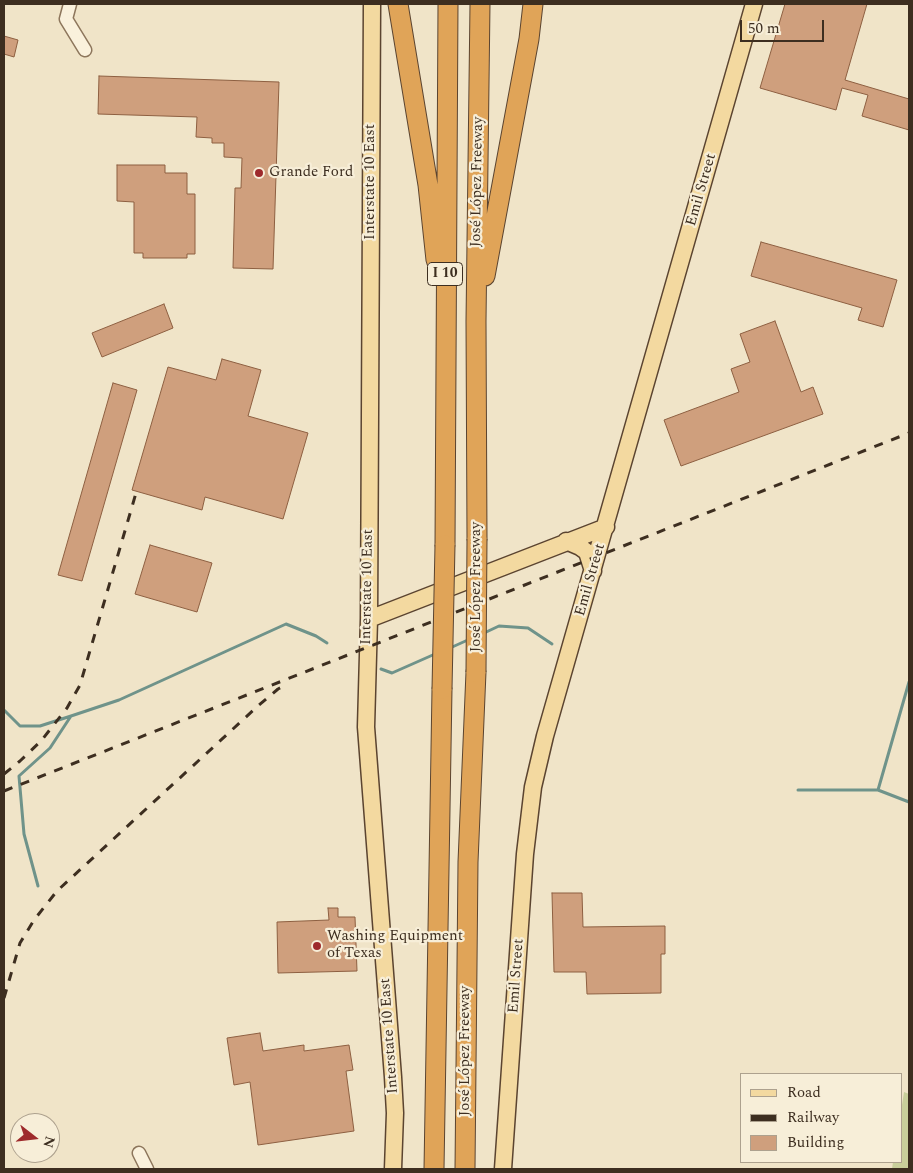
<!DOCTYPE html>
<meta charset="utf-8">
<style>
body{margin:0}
#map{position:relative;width:913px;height:1173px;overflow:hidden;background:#f0e4c8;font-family:Spectral,serif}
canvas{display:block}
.frame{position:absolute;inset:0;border:5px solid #3d2e20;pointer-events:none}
.legend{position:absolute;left:740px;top:1073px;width:162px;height:90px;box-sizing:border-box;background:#f7eed8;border:1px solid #ada18e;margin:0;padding:6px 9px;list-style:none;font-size:15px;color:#3d2e20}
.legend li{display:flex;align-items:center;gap:10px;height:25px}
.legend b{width:25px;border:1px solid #ada18e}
.north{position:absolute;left:10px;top:1113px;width:50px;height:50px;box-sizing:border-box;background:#f7eed8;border:1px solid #ada18e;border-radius:50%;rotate:106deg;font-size:14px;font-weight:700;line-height:20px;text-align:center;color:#3d2e20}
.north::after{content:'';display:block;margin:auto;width:18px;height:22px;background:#9e2a2b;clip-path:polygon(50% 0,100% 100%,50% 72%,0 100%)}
.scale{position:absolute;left:740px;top:20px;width:84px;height:22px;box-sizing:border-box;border:2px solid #3d2e20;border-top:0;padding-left:6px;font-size:15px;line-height:18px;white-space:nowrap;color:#3d2e20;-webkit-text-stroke:4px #f7eed8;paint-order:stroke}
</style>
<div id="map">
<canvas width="913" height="1173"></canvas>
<div class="frame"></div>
<ul class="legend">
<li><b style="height:6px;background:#f3d9a0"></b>Road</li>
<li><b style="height:6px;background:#3d2e20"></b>Railway</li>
<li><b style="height:14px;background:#cf9f7d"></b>Building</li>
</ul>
<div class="north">N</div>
<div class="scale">50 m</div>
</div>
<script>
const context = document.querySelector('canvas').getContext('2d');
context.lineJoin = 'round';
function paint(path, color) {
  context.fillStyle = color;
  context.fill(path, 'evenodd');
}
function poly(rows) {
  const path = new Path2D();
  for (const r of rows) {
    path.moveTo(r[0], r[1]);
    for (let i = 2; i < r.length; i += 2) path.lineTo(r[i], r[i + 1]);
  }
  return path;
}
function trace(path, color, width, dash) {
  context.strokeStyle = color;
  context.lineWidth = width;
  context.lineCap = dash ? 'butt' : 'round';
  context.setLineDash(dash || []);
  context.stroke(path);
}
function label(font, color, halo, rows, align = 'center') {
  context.font = font + ' Spectral,serif';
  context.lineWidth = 4.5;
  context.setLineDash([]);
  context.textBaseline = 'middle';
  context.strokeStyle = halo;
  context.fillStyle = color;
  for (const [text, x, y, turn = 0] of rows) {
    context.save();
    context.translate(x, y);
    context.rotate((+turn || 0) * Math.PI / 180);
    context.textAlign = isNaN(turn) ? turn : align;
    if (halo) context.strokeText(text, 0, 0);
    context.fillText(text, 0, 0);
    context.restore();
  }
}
const green = poly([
 [904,1092,909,1094,909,1169,892,1169,893,1162,902,1162,902,1105]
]);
const stream = poly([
 [482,634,499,626,528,628,552,644],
 [450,648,470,639],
 [381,669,392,673,435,654],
 [4,710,20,726,40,726,71,716,119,700,286,624,316,636,327,643],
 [798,790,878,790,909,802],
 [878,790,909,682],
 [38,886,24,834,19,776,50,748,71,716]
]);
const building = poly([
 [785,4,867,4,845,80,909,99,909,130,862,116,868,95,842,88,836,110,760,88,785,4],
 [4,36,18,40,14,57,4,54,4,36],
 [99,76,279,82,273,269,233,268,235,188,241,188,242,158,224,157,224,143,212,143,212,138,196,137,197,117,98,114,99,76],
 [117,165,165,165,165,173,187,173,187,194,195,194,195,254,187,254,187,258,143,258,143,253,134,253,134,202,117,201,117,165],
 [761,242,897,280,883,327,858,320,862,308,751,276,761,242],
 [164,304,173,328,102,357,92,333,164,304],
 [775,321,801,392,813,387,823,414,681,466,664,420,739,392,731,369,750,362,740,334,775,321],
 [222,359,261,370,248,416,308,433,283,519,205,497,202,510,132,490,168,367,216,380,222,359],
 [113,383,137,390,82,581,58,575,113,383],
 [150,545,212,563,197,612,135,594,150,545],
 [552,893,582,893,583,927,665,926,665,954,661,954,661,993,587,994,586,972,554,972,552,893],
 [328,908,338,908,338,917,355,917,357,971,278,973,277,922,329,920,328,908],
 [260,1033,263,1051,304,1045,304,1051,349,1045,353,1070,346,1071,354,1131,258,1145,250,1082,234,1085,227,1038,260,1033]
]);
const minor = poly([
 [70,4,66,19,85,50],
 [139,1153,147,1169]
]);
const major = poly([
 [372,4,369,619,366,727,393,1077,395,1113,393,1169],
 [566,541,580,547,587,552,593,571],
 [369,619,606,527],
 [503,1169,525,854,533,787,545,736,754,4]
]);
const highway = poly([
 [398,4,428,185,436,260],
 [485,276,529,39,533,4],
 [477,539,476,321,480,4],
 [445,545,448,4],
 [434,1169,442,689],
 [465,1169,468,862,476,672]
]);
const rail = poly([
 [4,774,20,761,41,741,67,708,80,685,136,493],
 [4,791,909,433],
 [4,998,20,943,34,920,57,891,259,705,278,689,288,684]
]);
const highwayBridge = poly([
 [476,672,477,539],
 [442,689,445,545]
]);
const markers = [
 [259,173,5,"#9e2a2b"],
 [317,946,5,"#9e2a2b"]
];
const shields = [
 [445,274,35]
];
const shieldNames = [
 ["I 10",445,274]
];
const poiNames = [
 ["Grande Ford",269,173],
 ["Washing Equipment",327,937],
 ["of Texas",327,954]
];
const streetNames = [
 ["Interstate 10 East",371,182,-90],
 ["José López Freeway",478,182,-89],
 ["Emil Street",702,190,-74],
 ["Emil Street",591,580,-74],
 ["Interstate 10 East",368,587,-89],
 ["José López Freeway",477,587,-90],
 ["Emil Street",517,976,-86],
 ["Interstate 10 East",390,1036,-94],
 ["José López Freeway",466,1051,-90]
];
paint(green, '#c9cf9b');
trace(stream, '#6f938a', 3);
paint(building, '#cf9f7d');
trace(building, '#8d5f41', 1);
trace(minor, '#8d765c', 15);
trace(major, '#5b4430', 19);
trace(highway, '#5b4430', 21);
trace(minor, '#faf1dc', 12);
trace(major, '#f3d9a0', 16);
trace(highway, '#e0a458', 19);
trace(rail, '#3d2e20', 3, [9, 9]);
trace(highwayBridge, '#5b4430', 21, []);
trace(highwayBridge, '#e0a458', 19);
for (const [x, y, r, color] of markers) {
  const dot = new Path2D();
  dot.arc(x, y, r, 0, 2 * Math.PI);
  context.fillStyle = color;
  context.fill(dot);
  trace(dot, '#f7eed8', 2);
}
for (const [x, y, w] of shields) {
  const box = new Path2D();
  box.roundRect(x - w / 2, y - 11.5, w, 23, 4);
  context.fillStyle = '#f7eed8';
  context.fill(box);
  trace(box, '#3d2e20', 1);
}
label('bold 14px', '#3d2e20', null, shieldNames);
label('15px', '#3d2e20', '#f7eed8', poiNames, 'left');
label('15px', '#3d2e20', '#f7eed8', streetNames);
</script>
